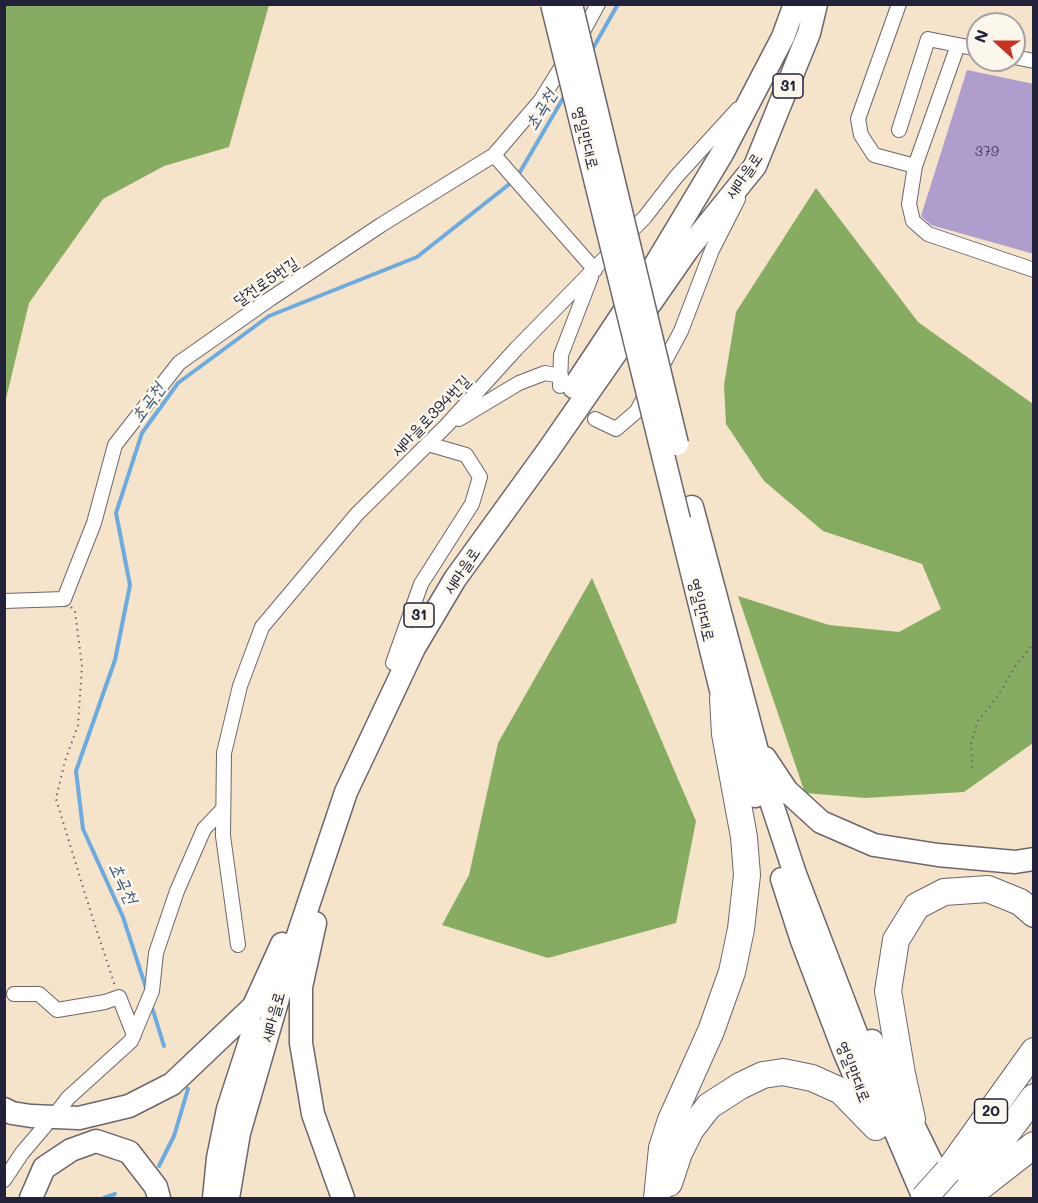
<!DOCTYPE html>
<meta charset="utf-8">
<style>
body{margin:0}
#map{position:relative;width:1038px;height:1203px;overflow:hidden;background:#f5e3ca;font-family:Mali,sans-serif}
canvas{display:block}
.frame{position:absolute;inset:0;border:6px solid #22223b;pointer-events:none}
.north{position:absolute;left:966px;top:12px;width:60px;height:60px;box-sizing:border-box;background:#fbf7ec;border:2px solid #a4a2a5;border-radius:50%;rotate:291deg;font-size:16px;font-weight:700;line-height:24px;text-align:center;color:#22223b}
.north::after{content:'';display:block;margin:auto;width:21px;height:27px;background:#c8321e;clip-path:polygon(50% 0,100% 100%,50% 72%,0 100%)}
</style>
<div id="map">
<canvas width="1038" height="1203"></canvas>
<div class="frame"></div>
<div class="north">N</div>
</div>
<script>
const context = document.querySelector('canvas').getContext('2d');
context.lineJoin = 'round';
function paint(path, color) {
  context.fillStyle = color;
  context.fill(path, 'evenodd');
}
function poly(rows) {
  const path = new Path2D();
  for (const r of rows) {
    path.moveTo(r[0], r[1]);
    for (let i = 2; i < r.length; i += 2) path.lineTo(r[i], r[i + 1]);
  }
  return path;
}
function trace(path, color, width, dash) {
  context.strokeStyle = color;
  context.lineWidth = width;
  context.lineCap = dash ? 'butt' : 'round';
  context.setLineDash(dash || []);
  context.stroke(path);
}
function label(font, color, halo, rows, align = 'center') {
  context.font = font + ' Mali,"Poor Story",sans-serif';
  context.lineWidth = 5;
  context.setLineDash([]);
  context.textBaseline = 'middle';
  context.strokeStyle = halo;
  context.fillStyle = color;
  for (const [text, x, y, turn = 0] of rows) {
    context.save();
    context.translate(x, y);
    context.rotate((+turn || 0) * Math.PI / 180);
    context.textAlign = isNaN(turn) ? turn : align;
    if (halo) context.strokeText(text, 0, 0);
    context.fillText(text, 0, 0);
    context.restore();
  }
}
const forest = poly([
 [5,4,269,5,229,147,164,166,103,199,29,303,5,403],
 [816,188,918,322,1033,404,1033,743,964,792,865,798,805,793,738,596,829,625,899,632,941,609,922,564,823,531,764,481,726,424,724,385,736,312],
 [592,578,696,821,676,923,548,958,442,925,469,875,498,743]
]);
const stream = poly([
 [592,50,618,4],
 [517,177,565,95],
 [147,991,123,917,83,829,76,771,115,660,130,585,116,513,142,433,178,383,269,316,417,257,512,182],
 [151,1004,164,1046],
 [159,1166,174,1136,188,1089],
 [104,1198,115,1194]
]);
const building = poly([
 [967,70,1034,84,1034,254,931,225,921,216]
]);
const path = poly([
 [71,607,75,611,82,666,78,725,65,761,56,799,91,913,115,986],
 [972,768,971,745,977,722,998,696,1016,665,1034,643]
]);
const minor = poly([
 [899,4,858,119,861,135,874,155,915,166],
 [579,39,598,4],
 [958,45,978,49],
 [1014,57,1034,61],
 [899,130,928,39,958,45,915,166,909,204,913,221,928,234,1034,270],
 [494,155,595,270],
 [660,370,681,331,712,250,738,199],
 [560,386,561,355,591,277],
 [459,419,519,383,545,373,561,376],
 [595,419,616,429,637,411,647,392],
 [4,601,64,599,94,523,115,445,179,363,270,299,381,225,494,155,541,100,567,58],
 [393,663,421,584,472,504,480,477,466,455,428,444],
 [238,945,223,836,224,753,240,686,262,627,357,514,446,426,516,349,645,217,676,177,738,109],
 [14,994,39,994,57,1010,105,1002,119,997,134,1035],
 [58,1111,68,1098,131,1041,152,991,156,953,177,891,204,829,223,809],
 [4,1180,22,1153,45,1126]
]);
const primary = poly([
 [574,387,657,262,723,152,783,37,795,4],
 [315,923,301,987,301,1043,313,1114,343,1198],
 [247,1021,282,944],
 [4,1109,12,1113,31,1116,79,1118,129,1106,172,1084,253,1007],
 [31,1198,44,1168,71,1150,96,1141,129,1152,156,1187,159,1198],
 [214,1198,218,1158,228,1109,254,1029],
 [228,1198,239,1133,285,974,346,792,414,648,455,579,547,452,688,249,755,166,809,33,816,4]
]);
const trunk = poly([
 [692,507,768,792,795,874,877,1088,924,1198],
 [679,520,723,698,755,796],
 [765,758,787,791,821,822,874,845,938,855,1015,862,1034,859],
 [782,879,801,938,844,1051,875,1123],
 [872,1041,949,1198]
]);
const motorway = poly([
 [912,1119,902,1074,888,991,896,940,917,906,944,892,988,889,1020,902,1034,914],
 [948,1171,1034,1051],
 [669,1183,679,1153,691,1129,709,1106,740,1086,763,1075,783,1072,812,1078,841,1091,876,1127],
 [975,1191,1034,1145],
 [657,1198,662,1148,671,1120,711,1031,732,972,741,929,747,875,744,837,725,734,723,698],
 [958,1198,1034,1097]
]);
const trunkBridge = poly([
 [552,4,679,520],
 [571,4,677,444]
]);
const motorwayBridge = poly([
 [924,1198,948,1171]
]);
const numberNames = [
 ["379",987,152]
];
const shields = [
 [788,86,30],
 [419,615,30],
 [991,1111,33]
];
const shieldNames = [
 ["31",788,86],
 ["31",419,615],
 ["20",991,1111]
];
const streetNames = [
 ["영일만대로",585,138,76],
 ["새마을로",744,176,-55],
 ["달전로5번길",266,282,-34],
 ["새마을로394번길",431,416,-46],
 ["새마을로",462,571,-56],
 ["영일만대로",701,610,76],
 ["새마을로",273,1017,-74],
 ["영일만대로",853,1072,68]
];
const waterNames = [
 ["초곡천",541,110,-60],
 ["초곡천",148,403,-55],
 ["초곡천",123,883,65]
];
paint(forest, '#86ac62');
trace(stream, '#6cabdf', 4);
paint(building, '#ae9dcd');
trace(minor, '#6c666d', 16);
trace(primary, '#6c666d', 25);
trace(trunk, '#6c666d', 25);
trace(motorway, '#6c666d', 28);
trace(path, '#6c666d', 2, [1.5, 4.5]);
trace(minor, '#fff', 14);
trace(primary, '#fff', 22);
trace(trunk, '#fff', 22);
trace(motorway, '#fff', 26);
trace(trunkBridge, '#6c666d', 25, []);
trace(motorwayBridge, '#6c666d', 28, []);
trace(trunkBridge, '#fff', 22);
trace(motorwayBridge, '#fff', 26);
label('14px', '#454160', null, numberNames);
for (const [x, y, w] of shields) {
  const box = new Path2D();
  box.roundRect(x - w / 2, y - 12, w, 24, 4.5);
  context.fillStyle = '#fbf7ec';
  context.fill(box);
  trace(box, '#22223b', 1.5);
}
label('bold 15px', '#22223b', null, shieldNames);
label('16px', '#22223b', '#fbf7ec', streetNames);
label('italic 18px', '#40597d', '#fbf7ec', waterNames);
</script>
